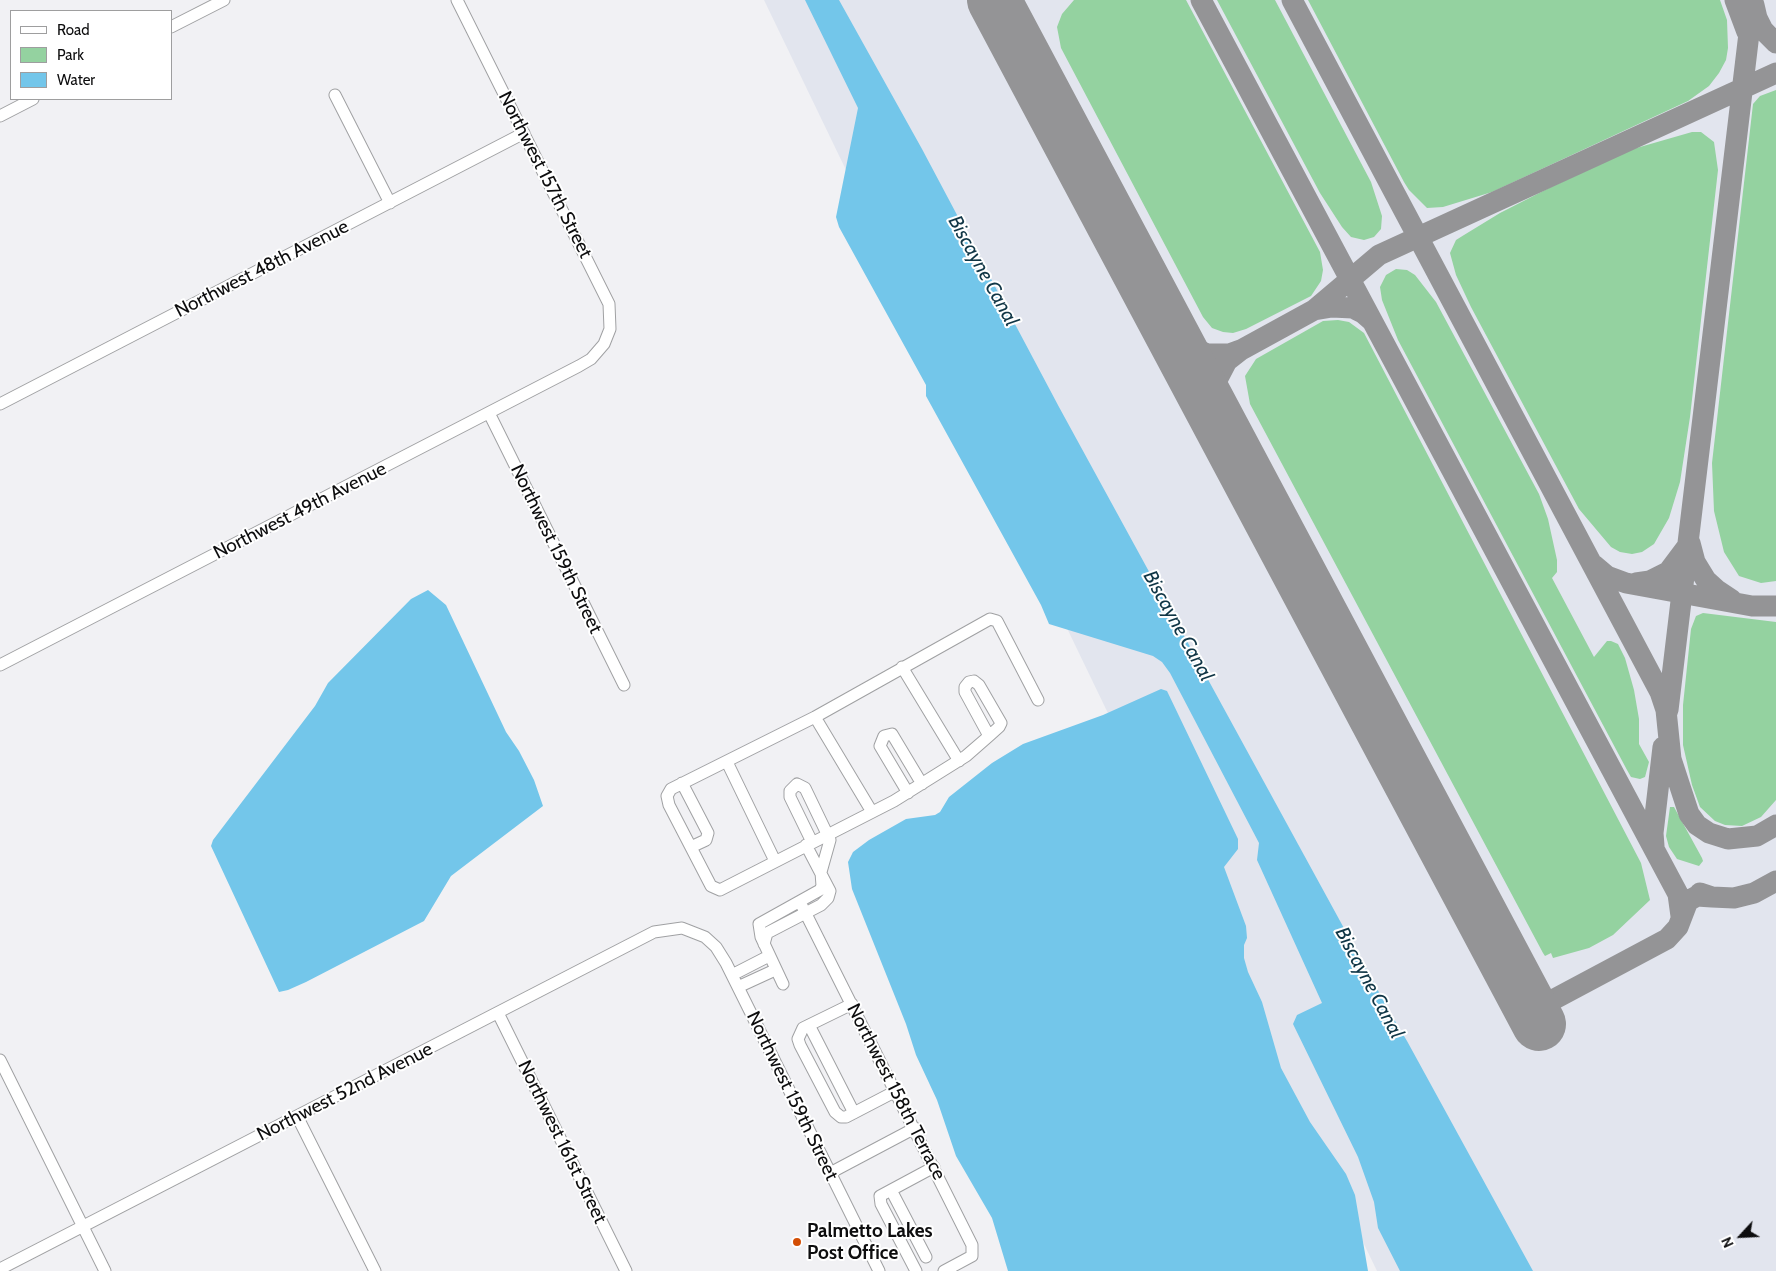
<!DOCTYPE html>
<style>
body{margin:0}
#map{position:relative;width:1776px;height:1271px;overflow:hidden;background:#f1f1f4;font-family:Cabin,sans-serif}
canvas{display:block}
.legend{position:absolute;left:10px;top:10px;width:162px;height:90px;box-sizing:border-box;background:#fff;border:1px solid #9e9e9f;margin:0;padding:6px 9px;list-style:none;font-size:15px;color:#0d0d0e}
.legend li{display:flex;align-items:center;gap:10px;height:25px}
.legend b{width:25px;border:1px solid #9e9e9f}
.north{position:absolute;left:1716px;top:1211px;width:50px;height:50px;-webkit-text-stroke:4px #fff;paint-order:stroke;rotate:245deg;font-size:14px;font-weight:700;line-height:20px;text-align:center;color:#0d0d0e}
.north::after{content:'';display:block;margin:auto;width:18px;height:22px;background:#0d0d0e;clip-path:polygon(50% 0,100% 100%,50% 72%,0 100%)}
</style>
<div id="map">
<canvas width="1776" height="1271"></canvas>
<ul class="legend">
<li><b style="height:6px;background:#fff"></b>Road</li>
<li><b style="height:14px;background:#94d2a0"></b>Park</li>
<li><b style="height:14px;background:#73c6ea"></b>Water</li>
</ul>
<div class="north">N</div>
</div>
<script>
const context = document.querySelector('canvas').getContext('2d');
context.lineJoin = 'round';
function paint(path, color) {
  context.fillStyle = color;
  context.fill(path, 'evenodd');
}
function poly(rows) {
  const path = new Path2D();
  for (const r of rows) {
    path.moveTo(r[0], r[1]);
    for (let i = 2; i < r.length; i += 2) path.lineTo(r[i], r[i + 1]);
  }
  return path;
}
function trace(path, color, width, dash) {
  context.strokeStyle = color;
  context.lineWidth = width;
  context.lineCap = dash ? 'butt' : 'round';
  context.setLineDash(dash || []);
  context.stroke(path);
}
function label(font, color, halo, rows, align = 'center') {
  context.font = font + ' Cabin,sans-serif';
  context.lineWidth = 4;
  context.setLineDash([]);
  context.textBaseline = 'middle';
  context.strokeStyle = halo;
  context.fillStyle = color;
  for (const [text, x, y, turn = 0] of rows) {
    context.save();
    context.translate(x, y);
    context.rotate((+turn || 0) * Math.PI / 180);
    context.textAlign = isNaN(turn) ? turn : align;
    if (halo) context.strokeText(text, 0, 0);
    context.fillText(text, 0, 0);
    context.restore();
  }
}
const built = poly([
 [764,0,1776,0,1776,1271,1377,1271]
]);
const green = poly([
 [1074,0,1186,0,1320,252,1323,270,1321,281,1311,296,1246,329,1233,333,1223,332,1212,328,1203,317,1061,48,1057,27,1062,14],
 [1217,0,1275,0,1371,182,1382,216,1381,229,1374,237,1364,240,1351,237,1342,227,1320,193],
 [1308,0,1720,0,1727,20,1728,48,1726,60,1719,73,1709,86,1688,101,1492,192,1443,207,1427,208,1409,190,1404,182],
 [1776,90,1776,581,1761,583,1739,576,1724,552,1714,511,1712,463,1753,104,1760,96],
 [1692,132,1701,132,1714,142,1718,170,1690,417,1680,482,1669,518,1654,544,1642,552,1632,554,1620,552,1611,547,1579,509,1471,307,1456,275,1450,253,1456,240,1464,235,1500,213,1549,188,1633,149],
 [1396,269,1407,270,1415,275,1436,302,1539,494,1548,519,1557,560,1557,572,1552,578,1594,657,1607,641,1611,641,1618,644,1625,658,1634,690,1639,719,1639,744,1649,762,1645,777,1640,779,1631,777,1627,770,1398,340,1382,300,1380,287,1386,275],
 [1338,320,1349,322,1364,333,1641,863,1650,900,1613,935,1589,948,1553,958,1551,953,1545,956,1543,953,1250,404,1245,376,1256,359,1323,321],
 [1703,613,1776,622,1776,800,1761,817,1742,826,1725,825,1715,821,1700,807,1692,785,1683,745,1683,705,1691,629,1696,616],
 [1670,807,1674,807,1702,858,1703,861,1699,866,1677,859,1669,847,1666,836]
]);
const water = poly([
 [805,0,839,0,922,149,1059,407,1392,1016,1407,1041,1533,1271,1400,1271,1378,1228,1374,1202,1358,1157,1293,1024,1297,1015,1322,1003,1257,860,1259,843,1170,673,1162,662,1153,656,1049,624,1041,605,926,396,926,385,839,227,836,217,858,108],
 [428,590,446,605,506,732,519,751,534,780,543,806,451,876,424,921,306,982,288,990,279,992,211,846,213,840,315,706,328,683,411,599],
 [1161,689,1167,691,1238,839,1238,849,1224,867,1246,926,1247,938,1244,945,1244,958,1248,972,1262,1002,1281,1068,1310,1122,1346,1174,1355,1195,1368,1271,1008,1271,992,1218,956,1156,937,1100,916,1055,906,1024,852,889,848,862,853,852,869,840,906,819,935,815,940,812,949,797,992,763,1023,744,1103,715]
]);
const taxiway = poly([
 [1201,0,1678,894,1681,916],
 [1292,0,1660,692,1666,710,1671,759,1689,814,1697,825,1709,833,1728,839,1757,836,1776,825],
 [1735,0,1747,32],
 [1754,5,1757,18,1763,30,1776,43],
 [1011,32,1013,0],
 [1314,310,1332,307,1353,308,1363,313,1371,320],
 [1173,336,1186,345,1207,354,1229,354,1240,350],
 [1214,413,1215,384,1227,361,1241,350,1314,310,1379,255,1776,73],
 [1690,543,1695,562,1706,580,1717,590,1732,600],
 [1594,565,1607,576,1626,583,1752,606,1776,606],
 [1636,583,1650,581,1668,572,1686,548],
 [1668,710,1753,0],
 [1654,846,1653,833,1663,747],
 [1700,893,1712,897,1734,898,1754,893,1776,881],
 [1532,1011,1667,939,1678,927,1688,901,1697,896,1712,897]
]);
const runway = poly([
 [994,0,1539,1024]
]);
const minor = poly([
 [171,27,224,0],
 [335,95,390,203],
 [0,116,33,99],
 [0,404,524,133],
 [489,413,624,685],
 [0,665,579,366,591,359,604,344,610,329,609,304,457,0],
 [902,667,959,761],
 [815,717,872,812],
 [989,736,965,692,965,687,969,682,974,681,979,685,1001,723,999,727,989,736,966,756,894,801,720,890,711,886,669,805,667,796,671,789,815,717,990,619,997,621,1038,700],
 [727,762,775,861],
 [682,783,708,833,706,840,691,847],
 [908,793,880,746,884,736,892,734,922,784],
 [800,902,972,1245,972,1256,944,1271],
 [764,944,767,933,821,905,828,898,830,891,806,845],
 [732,975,769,956],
 [783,984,761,937,759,924,820,890,822,886,821,872,830,840,805,788,797,784,790,791,790,797,812,842],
 [738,987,775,970],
 [852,1004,803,1028,798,1039,800,1045,835,1112,841,1117,846,1117,896,1091],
 [498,1013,626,1271],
 [809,1025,854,1113],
 [0,1060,105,1271],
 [297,1116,375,1271],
 [830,1173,915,1128],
 [891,1190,926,1257],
 [0,1269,654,932,682,928,705,937,716,947,726,963,879,1271],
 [916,1271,881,1204,880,1196,934,1167]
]);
const markers = [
 [797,1242,5,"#d34e05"]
];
const streetNames = [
 ["Northwest 157th Street",545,175,63],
 ["Northwest 48th Avenue",262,269,-27],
 ["Northwest 49th Avenue",300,511,-27],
 ["Northwest 159th Street",556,549,64],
 ["Northwest 52nd Avenue",345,1092,-27],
 ["Northwest 158th Terrace",896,1092,63],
 ["Northwest 159th Street",792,1096,64],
 ["Northwest 161st Street",562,1142,64]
];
const poiNames = [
 ["Palmetto Lakes",807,1231],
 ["Post Office",807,1253]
];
const waterNames = [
 ["Biscayne Canal",983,271,61],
 ["Biscayne Canal",1178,626,61],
 ["Biscayne Canal",1369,983,62]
];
paint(built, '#e2e5ee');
paint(green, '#94d2a0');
paint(water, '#73c6ea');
trace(taxiway, '#949496', 21);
trace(runway, '#949496', 54);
trace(minor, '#a0a1a3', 13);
trace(minor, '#fff', 11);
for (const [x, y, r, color] of markers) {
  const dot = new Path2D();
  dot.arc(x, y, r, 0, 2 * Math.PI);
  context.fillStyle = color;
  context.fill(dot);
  trace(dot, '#fff', 2);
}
label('19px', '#0d0d0e', '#fff', streetNames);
label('bold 19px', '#0d0d0e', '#fff', poiNames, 'left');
label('italic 20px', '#103646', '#fff', waterNames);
</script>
